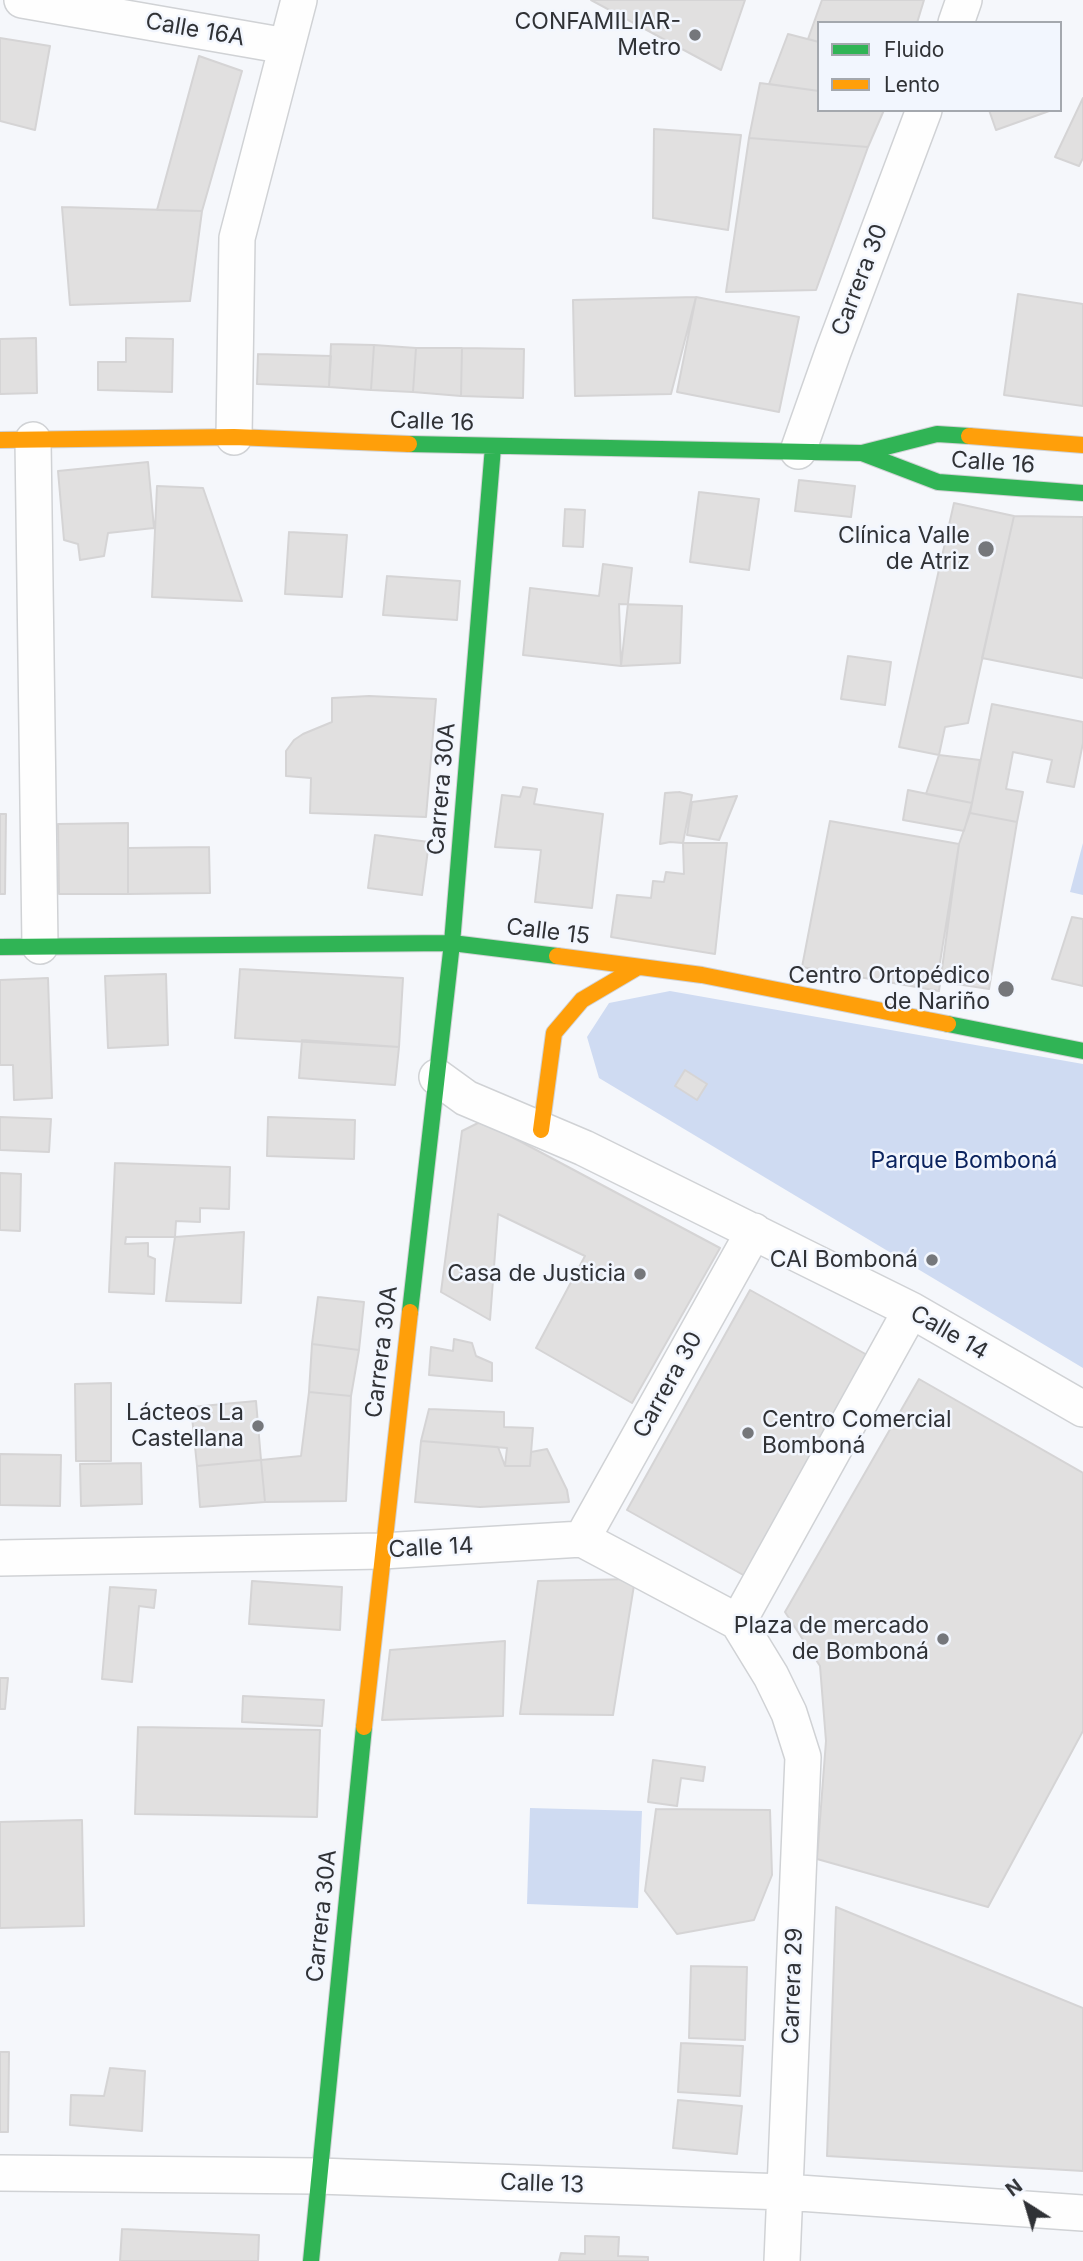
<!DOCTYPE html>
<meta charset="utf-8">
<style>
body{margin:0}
#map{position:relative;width:1083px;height:2261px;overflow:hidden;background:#f5f7fb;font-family:Inter,sans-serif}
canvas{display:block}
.legend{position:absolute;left:817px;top:21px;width:245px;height:91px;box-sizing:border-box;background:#f2f6fe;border:2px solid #a4a8ae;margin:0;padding:9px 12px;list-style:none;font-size:21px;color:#303236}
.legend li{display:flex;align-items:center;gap:14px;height:35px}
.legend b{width:35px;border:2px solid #a4a8ae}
.north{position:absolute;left:992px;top:2170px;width:70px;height:70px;-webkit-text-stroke:5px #f2f6fe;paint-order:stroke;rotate:323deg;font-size:19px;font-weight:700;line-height:28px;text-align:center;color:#303236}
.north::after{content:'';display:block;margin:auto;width:24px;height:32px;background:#303236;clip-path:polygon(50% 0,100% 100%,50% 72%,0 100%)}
</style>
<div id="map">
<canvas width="1083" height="2261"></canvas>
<ul class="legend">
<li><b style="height:9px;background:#30b455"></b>Fluido</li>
<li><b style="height:9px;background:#ff9f0a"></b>Lento</li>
</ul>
<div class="north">N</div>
</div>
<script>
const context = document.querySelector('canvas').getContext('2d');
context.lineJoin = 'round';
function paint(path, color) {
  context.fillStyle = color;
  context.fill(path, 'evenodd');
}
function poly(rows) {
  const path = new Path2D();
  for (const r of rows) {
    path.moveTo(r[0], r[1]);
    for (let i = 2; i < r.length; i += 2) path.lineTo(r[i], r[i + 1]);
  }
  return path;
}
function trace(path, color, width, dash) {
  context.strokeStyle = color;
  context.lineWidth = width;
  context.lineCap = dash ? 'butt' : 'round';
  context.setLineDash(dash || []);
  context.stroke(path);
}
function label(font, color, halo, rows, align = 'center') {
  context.font = font + ' Inter,sans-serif';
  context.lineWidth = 5;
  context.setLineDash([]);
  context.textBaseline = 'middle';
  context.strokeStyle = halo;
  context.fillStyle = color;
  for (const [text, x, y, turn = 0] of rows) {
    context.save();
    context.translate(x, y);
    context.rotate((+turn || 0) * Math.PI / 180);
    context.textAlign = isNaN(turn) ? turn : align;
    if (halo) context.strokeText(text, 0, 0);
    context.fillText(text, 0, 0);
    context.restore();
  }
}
const green = poly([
 [1083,843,1083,895,1070,892],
 [670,991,1083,1064,1083,1368,599,1078,587,1037,609,1003],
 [530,1808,642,1811,638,1908,527,1904]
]);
const building = poly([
 [591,0,745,0,721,70,591,0],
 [822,0,924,0,917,23,819,23,819,42,808,39,822,0],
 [788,34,819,42,819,91,769,84,788,34],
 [0,38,50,46,35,130,0,121,0,38],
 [199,56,242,71,202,211,157,210,199,56],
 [760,83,819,91,819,110,884,110,868,147,749,138,760,83],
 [1083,98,1083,158,1079,166,1055,157,1083,98],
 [989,110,1052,110,996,130,989,110],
 [654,129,741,135,728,230,653,218,654,129],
 [749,138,868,147,816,290,726,292,749,138],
 [62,207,202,211,190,301,70,305,62,207],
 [1018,294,1083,304,1083,406,1004,395,1018,294],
 [696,297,799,317,779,412,677,392,696,297],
 [696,297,671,394,575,396,573,300,696,297],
 [36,338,37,393,0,394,0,339,36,338],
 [126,338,173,339,172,392,98,390,98,362,126,362,126,338],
 [331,344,374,345,371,390,329,387,331,344],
 [374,345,416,348,413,392,371,390,374,345],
 [416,348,462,348,461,396,413,392,416,348],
 [462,348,524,349,523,398,461,396,462,348],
 [258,354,331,356,329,387,257,384,258,354],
 [148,462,154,528,108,533,104,556,80,560,78,544,64,540,58,471,148,462],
 [799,480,855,486,851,517,795,511,799,480],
 [157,486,203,488,242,601,152,597,157,486],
 [699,492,759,499,749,570,690,562,699,492],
 [954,503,1014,516,968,723,945,727,939,755,899,747,954,503],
 [565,509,585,510,583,547,563,546,565,509],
 [1014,516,1083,517,1083,678,982,658,1014,516],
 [289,532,347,535,342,597,285,594,289,532],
 [603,564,632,568,621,666,523,655,530,588,599,596,603,564],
 [387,576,460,581,457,620,383,615,387,576],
 [619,604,682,606,680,663,621,666,619,604],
 [848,656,891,662,885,705,841,699,848,656],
 [369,696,436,699,426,817,310,813,311,778,286,776,286,751,294,740,303,734,332,722,332,698,369,696],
 [992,704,1083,722,1083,743,1074,787,1047,782,1052,760,1013,752,1006,789,1023,792,1017,822,970,813,992,704],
 [939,755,980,760,972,803,926,794,939,755],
 [523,787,537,789,534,804,603,814,592,908,535,902,541,850,495,847,502,795,520,797,523,787],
 [908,790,972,803,964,831,903,820,908,790],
 [679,792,692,795,683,843,670,842,660,844,665,793,679,792],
 [737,796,719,840,687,835,692,802,737,796],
 [970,813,1017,822,989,989,937,981,959,844,970,813],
 [0,814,6,814,5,894,0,894,0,814],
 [830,821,959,844,939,991,802,967,830,821],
 [128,823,128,894,59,894,58,824,128,823],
 [375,835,429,842,422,895,368,888,375,835],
 [683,843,727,843,715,954,611,937,617,895,651,898,653,881,664,882,666,872,684,874,683,843],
 [209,847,210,893,128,894,128,848,209,847],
 [1072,917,1083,919,1083,986,1052,979,1072,917],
 [240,969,403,978,399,1047,235,1038,240,969],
 [166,974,168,1045,108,1048,105,976,166,974],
 [48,978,52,1098,14,1100,13,1065,0,1065,0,980,48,978],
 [302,1040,399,1047,395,1085,299,1078,302,1040],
 [685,1070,707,1084,697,1100,675,1086,685,1070],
 [0,1117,51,1119,49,1152,0,1150,0,1117],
 [268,1117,355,1120,354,1159,267,1156,268,1117],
 [482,1121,720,1248,632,1403,536,1348,585,1256,498,1214,490,1320,441,1292,462,1131,482,1121],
 [115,1163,230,1167,229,1209,200,1208,200,1222,176,1221,175,1237,126,1237,125,1244,148,1243,148,1256,155,1259,154,1294,109,1292,115,1163],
 [0,1173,21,1174,20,1231,0,1230,0,1173],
 [244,1232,241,1303,166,1301,175,1237,244,1232],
 [750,1290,869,1356,745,1576,627,1510,750,1290],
 [318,1297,364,1302,359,1350,312,1344,318,1297],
 [454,1339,472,1343,476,1356,492,1363,492,1381,429,1375,431,1347,453,1351,454,1339],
 [312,1344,359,1350,351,1396,309,1392,312,1344],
 [919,1379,1083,1473,1083,1731,988,1907,817,1859,826,1741,820,1666,785,1612,919,1379],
 [111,1383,111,1461,76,1461,75,1384,111,1383],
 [309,1392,351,1396,346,1501,265,1502,261,1460,301,1456,309,1392],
 [256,1401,261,1460,197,1466,191,1407,256,1401],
 [429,1409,504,1412,504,1427,533,1428,530,1466,505,1466,507,1448,421,1441,429,1409],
 [421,1441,498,1447,505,1466,530,1466,531,1452,547,1449,567,1490,569,1502,480,1507,415,1502,421,1441],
 [0,1454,61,1455,60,1506,0,1505,0,1454],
 [261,1460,265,1502,200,1507,197,1466,261,1460],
 [141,1463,142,1504,81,1506,80,1464,141,1463],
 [635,1579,613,1715,520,1714,538,1581,635,1579],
 [252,1581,342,1587,340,1630,249,1624,252,1581],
 [110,1587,156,1590,154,1608,139,1606,132,1682,102,1679,110,1587],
 [505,1641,503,1716,382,1720,390,1650,505,1641],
 [0,1678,8,1678,5,1709,0,1709,0,1678],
 [243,1696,324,1700,322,1726,242,1722,243,1696],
 [138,1727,320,1730,317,1817,135,1814,138,1727],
 [653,1760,705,1767,703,1781,681,1778,677,1806,648,1802,653,1760],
 [656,1809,770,1810,772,1875,754,1920,677,1934,645,1891,656,1809],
 [82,1820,84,1926,0,1928,0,1822,82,1820],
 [836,1907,1083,2008,1083,2171,827,2156,836,1907],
 [691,1966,747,1967,745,2040,689,2038,691,1966],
 [681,2043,743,2046,740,2096,678,2092,681,2043],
 [0,2052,9,2052,8,2132,0,2132,0,2052],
 [110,2068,145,2071,142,2131,70,2125,71,2095,104,2096,110,2068],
 [678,2100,742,2106,737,2154,673,2148,678,2100],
 [122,2229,259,2235,258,2261,120,2261,122,2229],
 [585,2236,619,2237,618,2256,648,2257,648,2261,559,2261,561,2253,585,2254,585,2236]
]);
const street = poly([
 [22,0,286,46],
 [956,23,964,0],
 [234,437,237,238,299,0],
 [33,440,40,946],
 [798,451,833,352,924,110],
 [437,1077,466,1098,584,1148,911,1310,1083,1409],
 [582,1539,754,1231],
 [0,1558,382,1551,582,1539,738,1622,771,1676,789,1713,803,1757,782,2261],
 [738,1622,911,1310],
 [0,2173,318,2176,785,2192,1083,2213]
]);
const fast = poly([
 [409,444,862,453,937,434,969,436],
 [862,453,938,482,1083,493],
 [0,947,452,943,557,956],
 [948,1024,1083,1051],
 [410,1312,452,943,493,447],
 [311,2261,364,1727]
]);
const slow = poly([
 [969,436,1083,445],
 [0,440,234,437,409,444],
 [557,956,702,975,948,1024],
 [541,1130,554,1033,582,1000,638,967],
 [364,1727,410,1312]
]);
const markers = [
 [695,35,7,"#75777b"],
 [986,549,9,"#75777b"],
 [1006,989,9,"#75777b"],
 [932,1260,7,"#75777b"],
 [640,1274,7,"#75777b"],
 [258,1426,7,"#75777b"],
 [748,1433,7,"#75777b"],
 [943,1639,7,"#75777b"]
];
const poiNames = [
 ["CONFAMILIAR-",681,22],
 ["Metro",681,48],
 ["Clínica Valle",970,536],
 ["de Atriz",970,562],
 ["Centro Ortopédico",990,976],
 ["de Nariño",990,1002],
 ["CAI Bomboná",918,1260],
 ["Casa de Justicia",626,1274],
 ["Lácteos La",244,1413],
 ["Castellana",244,1439],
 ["Centro Comercial",762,1420,"left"],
 ["Bomboná",762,1446,"left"],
 ["Plaza de mercado",929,1626],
 ["de Bomboná",929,1652]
];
const streetNames = [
 ["Calle 16A",195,30,10],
 ["Carrera 30",860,280,-69],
 ["Calle 16",432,422,2],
 ["Calle 16",993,463,4],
 ["Carrera 30A",442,789,-85],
 ["Calle 15",548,932,7],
 ["Calle 14",949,1333,30],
 ["Carrera 30A",382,1352,-83],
 ["Carrera 30",668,1385,-61],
 ["Calle 14",431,1548,-3],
 ["Carrera 30A",322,1916,-84],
 ["Carrera 29",793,1986,-88],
 ["Calle 13",542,2184,2]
];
const parkNames = [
 ["Parque Bomboná",964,1161]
];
paint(green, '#cfdbf2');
paint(building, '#e1e0e0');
trace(building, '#d5d4d5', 2);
trace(street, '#d0d2d5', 38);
trace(fast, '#d0d2d5', 18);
trace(slow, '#d0d2d5', 18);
trace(street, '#fefefe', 35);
trace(fast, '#30b455', 16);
trace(slow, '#ff9f0a', 16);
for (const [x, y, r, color] of markers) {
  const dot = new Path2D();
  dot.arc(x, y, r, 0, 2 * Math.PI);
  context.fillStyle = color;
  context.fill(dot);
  trace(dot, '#f2f6fe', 2.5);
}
label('23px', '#303236', '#f2f6fe', poiNames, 'right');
label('23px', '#303236', '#f2f6fe', streetNames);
label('23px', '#0b235e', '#f2f6fe', parkNames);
</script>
